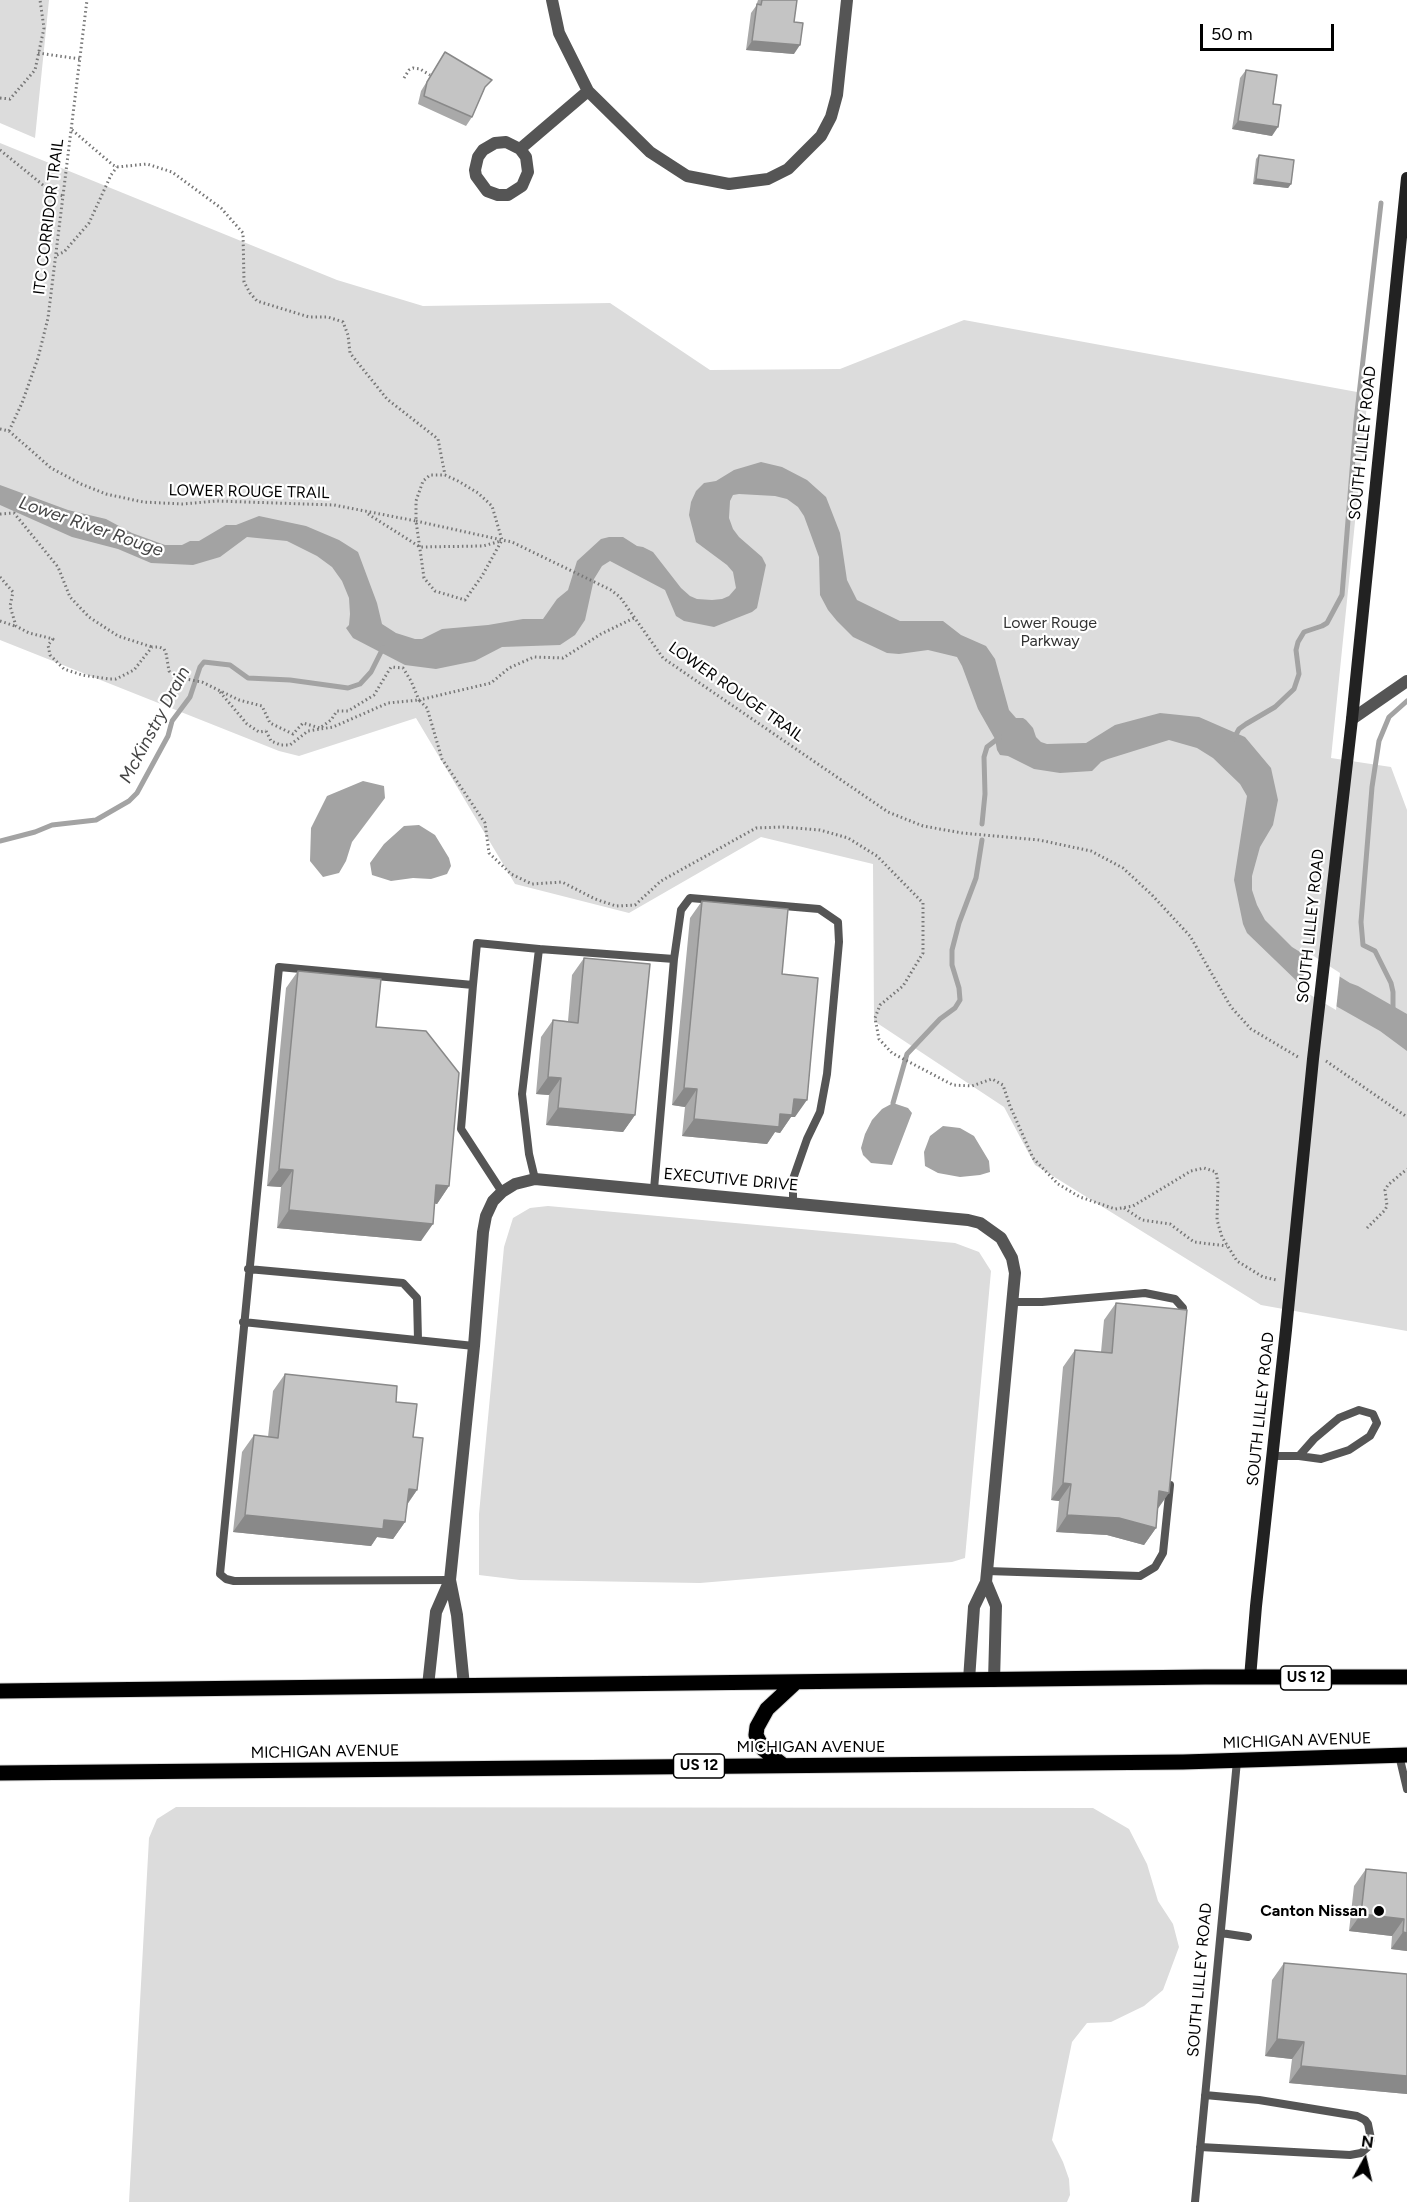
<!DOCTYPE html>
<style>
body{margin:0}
#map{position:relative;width:1407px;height:2202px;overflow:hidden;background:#fff;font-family:Figtree,sans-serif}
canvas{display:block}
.north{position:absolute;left:1335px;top:2130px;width:60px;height:60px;-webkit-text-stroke:4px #fff;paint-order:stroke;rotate:8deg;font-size:16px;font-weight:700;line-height:24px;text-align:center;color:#000}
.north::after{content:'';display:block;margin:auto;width:21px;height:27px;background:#000;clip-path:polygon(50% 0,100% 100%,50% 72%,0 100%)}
.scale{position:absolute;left:1200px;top:24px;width:134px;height:27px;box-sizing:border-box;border:3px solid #000;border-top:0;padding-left:8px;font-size:18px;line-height:21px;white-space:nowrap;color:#000;-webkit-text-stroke:4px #fff;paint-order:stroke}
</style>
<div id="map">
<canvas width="1407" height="2202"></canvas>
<div class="north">N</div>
<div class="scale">50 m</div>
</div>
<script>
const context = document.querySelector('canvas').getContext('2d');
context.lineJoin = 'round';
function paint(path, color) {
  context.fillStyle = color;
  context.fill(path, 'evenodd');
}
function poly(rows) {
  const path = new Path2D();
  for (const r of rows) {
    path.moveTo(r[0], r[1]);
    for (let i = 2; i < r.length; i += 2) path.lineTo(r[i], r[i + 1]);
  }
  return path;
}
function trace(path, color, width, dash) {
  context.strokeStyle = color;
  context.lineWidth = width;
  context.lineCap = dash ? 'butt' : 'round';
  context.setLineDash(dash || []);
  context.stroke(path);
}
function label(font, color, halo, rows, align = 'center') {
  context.font = font + ' Figtree,sans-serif';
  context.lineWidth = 4.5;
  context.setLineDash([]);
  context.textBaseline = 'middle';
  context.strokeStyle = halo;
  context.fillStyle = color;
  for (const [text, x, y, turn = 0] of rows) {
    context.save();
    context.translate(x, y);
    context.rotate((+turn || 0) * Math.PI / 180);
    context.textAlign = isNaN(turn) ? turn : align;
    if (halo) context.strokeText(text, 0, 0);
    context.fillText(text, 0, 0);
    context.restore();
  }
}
const green = poly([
 [0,0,49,0,35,138,0,123],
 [0,143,337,280,423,306,610,303,710,370,840,369,964,320,1368,394,1331,758,1391,767,1407,810,1407,1331,1261,1305,1035,1165,1004,1107,874,1021,873,864,761,837,629,913,515,884,416,718,299,756,279,751,0,640],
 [548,1206,955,1243,979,1252,991,1271,965,1558,952,1562,700,1583,520,1580,479,1575,479,1514,504,1247,513,1218,530,1208],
 [176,1807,1093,1808,1129,1829,1147,1864,1158,1901,1173,1924,1179,1947,1163,1990,1144,2006,1111,2022,1087,2023,1072,2042,1052,2140,1063,2162,1069,2179,1070,2195,1067,2202,129,2202,149,1838,157,1819]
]);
const water = poly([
 [761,462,782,467,807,480,826,497,840,533,847,580,857,600,900,621,943,621,961,635,986,646,995,659,1009,710,1016,718,1023,718,1026,720,1033,728,1036,737,1041,742,1047,744,1086,743,1115,725,1160,713,1199,717,1245,737,1271,768,1278,800,1273,825,1260,847,1252,876,1252,890,1257,905,1265,920,1292,947,1350,983,1358,986,1407,1014,1407,1051,1380,1031,1304,988,1247,933,1243,924,1234,880,1247,796,1240,784,1213,758,1197,748,1169,740,1108,759,1101,762,1092,771,1060,773,1034,769,1008,756,1000,755,997,750,995,739,978,709,962,666,957,657,928,650,899,654,887,653,853,637,837,621,828,610,820,595,819,557,804,516,798,507,787,499,775,496,739,494,733,495,730,501,729,518,733,529,739,537,762,557,766,565,757,608,752,612,714,627,684,621,676,616,665,590,610,561,602,566,594,579,585,620,575,635,560,645,502,647,475,661,436,669,405,665,353,638,346,628,349,625,350,614,349,598,342,581,332,567,317,556,287,541,247,537,220,557,193,565,151,563,118,549,72,537,0,505,0,485,68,510,106,519,132,533,165,545,182,545,190,541,199,541,226,525,236,525,259,516,306,526,339,540,358,552,377,603,382,624,396,633,415,639,422,639,442,629,488,625,523,619,543,619,557,599,568,590,577,561,601,539,609,537,623,537,637,546,643,547,653,552,681,588,690,596,697,599,712,600,722,599,729,596,736,588,733,572,727,565,696,542,689,515,691,502,696,491,704,483,716,481,734,470],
 [363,781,384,786,385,798,352,842,346,861,339,873,323,877,310,861,311,828,327,796],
 [419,825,435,835,449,858,451,866,447,874,431,879,413,878,391,881,372,875,370,863,384,844,404,826],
 [893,1103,908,1108,912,1113,892,1165,871,1163,863,1155,861,1148,865,1134,872,1120,882,1109],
 [943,1126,960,1128,974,1136,989,1161,990,1172,980,1175,960,1177,938,1173,925,1166,924,1152,930,1136]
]);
const pier = poly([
 [1306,951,1340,973,1336,1010,1302,990]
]);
const stream = poly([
 [1233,740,1239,729,1246,724,1275,707,1294,689,1299,674,1296,650,1298,642,1304,632,1322,626,1327,623,1342,595,1356,421,1381,203],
 [982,824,985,794,984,757,987,747,1000,737],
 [0,841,35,832,52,825,96,820,129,801,137,793,168,736,172,721,190,697,200,667,204,662,230,665,248,678,290,680,348,688,360,684,371,672,383,648],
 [1393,1012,1393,992,1391,983,1375,951,1363,945,1361,922,1372,787,1379,741,1389,717,1407,701],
 [893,1103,907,1054,940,1019,955,1008,960,1000,959,988,952,965,952,950,959,923,976,878,982,840]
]);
const path = poly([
 [38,53,80,59],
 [404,78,409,70,413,68,420,69,430,75],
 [0,98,10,99,35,70,44,28,40,0],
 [72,130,113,165,117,167,147,164,172,172,221,208,243,233,244,282,250,293,257,301,309,317,328,317,343,322,348,335,350,353,387,399,438,439,445,475],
 [0,150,54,194,64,196],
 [57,255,64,252,89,223,111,175,117,167],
 [0,429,9,431,51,468,81,484,106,494,143,502,182,504,217,501,334,505,416,521,416,501,423,481,430,475,445,475,458,481,478,493,492,506,502,540,512,542,611,590,620,597,663,658,888,812,923,826,962,833,1039,840,1091,851,1123,868,1152,895,1190,936,1231,1007,1251,1029,1298,1057],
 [9,431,22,403,38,358,48,318,87,0],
 [0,514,14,513,58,567,70,597,89,617,118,636,152,647],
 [368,514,420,547,483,546,501,541],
 [416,521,502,540,482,576,465,600,435,591,424,578,416,521],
 [0,577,13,592,10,606,16,626,29,633,53,639,48,645,50,655,64,669,82,675,109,679,116,679,134,670,152,647,159,647,164,649,166,653,169,671,175,677,202,682,239,700,262,706,270,723,293,734,303,723,320,728,331,720,337,711,348,711,374,695,391,667,403,668,411,681,419,700,491,683,509,668,534,657,563,658,601,634,634,618],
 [0,621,15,626],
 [220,692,247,724,259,732,266,731],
 [266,731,271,741,281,745,290,745,308,731,333,727,388,703,419,700,427,708,442,759,485,823,489,853,511,874,532,884,562,882,595,899,616,906,635,905,661,881,756,828,783,827,820,830,848,838,877,856,923,903,923,953,903,986,880,1005,875,1018,879,1039,892,1053,953,1085,972,1086,992,1079,1003,1085,1010,1106,1033,1158,1058,1184,1080,1197,1115,1209,1133,1206,1191,1171,1204,1168,1216,1172,1218,1183,1217,1220,1222,1237,1237,1261,1263,1277,1277,1280],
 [1326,1061,1407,1117],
 [1124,1208,1142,1220,1170,1224,1194,1242,1227,1246],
 [1367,1228,1385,1210,1387,1206,1385,1190,1388,1185,1407,1169]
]);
const lane = poly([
 [473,985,477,943,539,949],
 [535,1179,529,1154,522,1094,539,949,674,959,681,910,690,898,819,909,838,922,839,942,827,1074,820,1112,807,1139,793,1179,793,1202],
 [654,1189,674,959],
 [248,1269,403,1283,417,1298,418,1340],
 [1013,1302,1042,1302,1145,1293,1175,1299,1183,1308,1182,1318],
 [243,1322,474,1346],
 [1273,1456,1299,1456,1314,1439,1339,1418,1359,1410,1373,1414,1377,1423,1370,1436,1349,1450,1321,1459,1299,1456],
 [987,1571,1140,1576,1155,1567,1163,1553,1170,1485],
 [450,1580,234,1581,226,1579,220,1574,279,967,473,985,461,1129,502,1192],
 [1399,1755,1407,1789],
 [1221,1933,1248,1937],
 [1200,2147,1350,2155,1361,2153,1368,2147,1371,2139,1368,2124,1365,2120,1357,2116,1259,2100,1205,2095],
 [1195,2202,1237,1761]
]);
const street = poly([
 [552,0,559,33,588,91,650,152,687,176,729,184,768,179,788,169,821,136,831,117,837,95,847,0],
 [520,149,526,157,528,172,522,186,508,195,498,195,487,191,476,176,475,170,478,157,483,150,495,143,506,142,520,149,588,91],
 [1352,719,1407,681],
 [986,1582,996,1606,994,1681],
 [428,1686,436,1612,450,1580],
 [464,1686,457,1615,450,1580,474,1346,483,1232,486,1216,493,1201,502,1192,515,1184,535,1179,968,1220,980,1223,1001,1238,1012,1258,1015,1273,986,1582,974,1607,969,1680]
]);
const secondary = poly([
 [1250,1678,1256,1606,1286,1330,1313,1059,1352,719,1407,178]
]);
const primary = poly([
 [0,1691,1205,1677,1407,1677],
 [783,1765,763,1749,756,1735,757,1727,767,1709,795,1683],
 [0,1773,1183,1762,1407,1755]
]);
const wall = poly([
 [758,0,797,0,794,22,794,54,746,50,751,13,756,6],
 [445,52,484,90,472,117,466,126,418,104,421,91],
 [1246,70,1273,104,1272,136,1232,129,1240,78],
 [1259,155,1291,184,1288,188,1253,184,1256,159],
 [702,901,782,974,795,1117,791,1117,780,1133,775,1132,767,1144,682,1136,685,1107,672,1105,690,918],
 [584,958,635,1115,623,1132,546,1125,549,1095,536,1094,541,1037,553,1020,568,1021,572,975],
 [298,971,376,1027,449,1186,437,1204,435,1203,421,1241,277,1228,281,1187,267,1186,286,988],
 [1116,1303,1157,1510,1156,1528,1144,1545,1107,1535,1056,1532,1059,1501,1051,1500,1063,1367,1075,1350,1101,1352,1104,1320],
 [285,1374,396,1402,413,1437,417,1490,407,1505,405,1522,393,1539,377,1537,371,1546,233,1532,242,1452,254,1435,268,1437,273,1391],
 [1366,1869,1407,1873,1407,1951,1391,1949,1392,1936,1349,1931,1354,1886],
 [1284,1963,1407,1974,1407,2094,1289,2083,1292,2059,1265,2056,1272,1980]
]);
const shadedWall = poly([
 [752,41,800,45,794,54,746,50],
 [1238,121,1278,127,1272,136,1232,129],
 [1256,179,1291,184,1288,188,1253,184],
 [548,1077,561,1078,549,1095,536,1094],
 [684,1088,697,1089,685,1107,672,1105],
 [794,1099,807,1100,795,1117,791,1117,780,1133,775,1132,767,1144,682,1136,694,1119,780,1114],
 [558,1108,635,1115,623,1132,546,1125],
 [279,1169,293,1170,281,1187,267,1186],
 [436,1185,449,1186,437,1204,424,1202],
 [289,1210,433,1224,421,1241,277,1228],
 [1063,1483,1071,1484,1059,1501,1051,1500],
 [409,1489,417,1490,405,1507],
 [1159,1491,1169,1493,1157,1510],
 [245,1515,384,1520,405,1522,393,1539,377,1537,371,1546,233,1532],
 [1067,1515,1119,1518,1156,1528,1144,1545,1107,1535,1056,1532],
 [1361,1914,1404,1919,1392,1936,1349,1931],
 [1403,1932,1407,1933,1407,1951,1391,1949],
 [1277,2039,1304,2042,1292,2059,1265,2056],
 [1301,2066,1407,2076,1407,2094,1289,2083]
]);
const building = poly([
 [762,0,797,0,794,22,803,23,800,45,752,41,757,4,761,5,762,0],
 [445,52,492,80,485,87,472,117,424,96,427,82,445,52],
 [1246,70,1277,75,1273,104,1281,105,1278,127,1238,121,1246,70],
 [1259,155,1294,160,1291,184,1256,179,1259,155],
 [702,901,788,909,782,974,818,978,807,1100,794,1099,792,1115,780,1114,779,1127,694,1119,697,1089,684,1088,702,901],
 [584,958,650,964,635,1115,558,1108,561,1078,548,1077,553,1020,578,1023,584,958],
 [298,971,381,979,376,1027,426,1031,459,1073,449,1186,436,1185,433,1224,289,1210,293,1170,279,1169,298,971],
 [1116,1303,1187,1310,1169,1493,1159,1491,1156,1528,1119,1518,1067,1515,1071,1484,1063,1483,1075,1350,1112,1353,1116,1303],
 [285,1374,397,1386,396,1402,417,1404,413,1437,423,1438,417,1490,409,1489,405,1522,384,1520,383,1529,245,1515,254,1435,278,1438,285,1374],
 [1366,1869,1407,1873,1407,1933,1403,1932,1404,1919,1361,1914,1366,1869],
 [1284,1963,1407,1974,1407,2076,1301,2066,1304,2042,1277,2039,1284,1963]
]);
const markers = [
 [1379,1911,6,"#000"]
];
const shields = [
 [1306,1678,51],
 [699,1766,51]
];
const shieldNames = [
 ["US 12",1306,1678],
 ["US 12",699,1766]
];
const streetNames = [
 ["ITC CORRIDOR TRAIL",49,217,-83],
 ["SOUTH LILLEY ROAD",1363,443,-84],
 ["LOWER ROUGE TRAIL",249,492,1],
 ["LOWER ROUGE TRAIL",736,692,35],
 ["SOUTH LILLEY ROAD",1311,926,-84],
 ["EXECUTIVE DRIVE",731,1180,5],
 ["SOUTH LILLEY ROAD",1261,1409,-84],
 ["MICHIGAN AVENUE",1297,1741,-2],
 ["MICHIGAN AVENUE",811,1747],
 ["MICHIGAN AVENUE",325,1752,-1],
 ["SOUTH LILLEY ROAD",1200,1980,-85]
];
const parkNames = [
 ["Lower Rouge",1050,623],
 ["Parkway",1050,641]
];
const poiNames = [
 ["Canton Nissan",1367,1911]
];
const waterNames = [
 ["Lower River Rouge",91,527,19],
 ["McKinstry Drain",155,725,-62]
];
paint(green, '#dcdcdc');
paint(water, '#a3a3a3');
paint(pier, '#fff');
trace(stream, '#a3a3a3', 5);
trace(primary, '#dbdbdb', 17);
trace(path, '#777', 3, [1.5, 3]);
trace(lane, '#555', 8);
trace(street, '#555', 12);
trace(secondary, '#222', 12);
trace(primary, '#000', 15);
paint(wall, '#a9a9a9');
paint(shadedWall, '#898989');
paint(building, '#c4c4c4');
trace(building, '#898989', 1.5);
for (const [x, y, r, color] of markers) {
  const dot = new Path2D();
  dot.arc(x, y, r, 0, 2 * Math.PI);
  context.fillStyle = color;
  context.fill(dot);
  trace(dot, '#fff', 2);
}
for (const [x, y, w] of shields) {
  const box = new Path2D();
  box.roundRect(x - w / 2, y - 12, w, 24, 4.5);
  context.fillStyle = '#fff';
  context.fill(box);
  trace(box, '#000', 1.5);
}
label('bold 15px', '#000', null, shieldNames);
label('16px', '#000', '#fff', streetNames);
label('16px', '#333', '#fff', parkNames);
label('bold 16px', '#000', '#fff', poiNames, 'right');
label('italic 18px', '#444', '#fff', waterNames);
</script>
